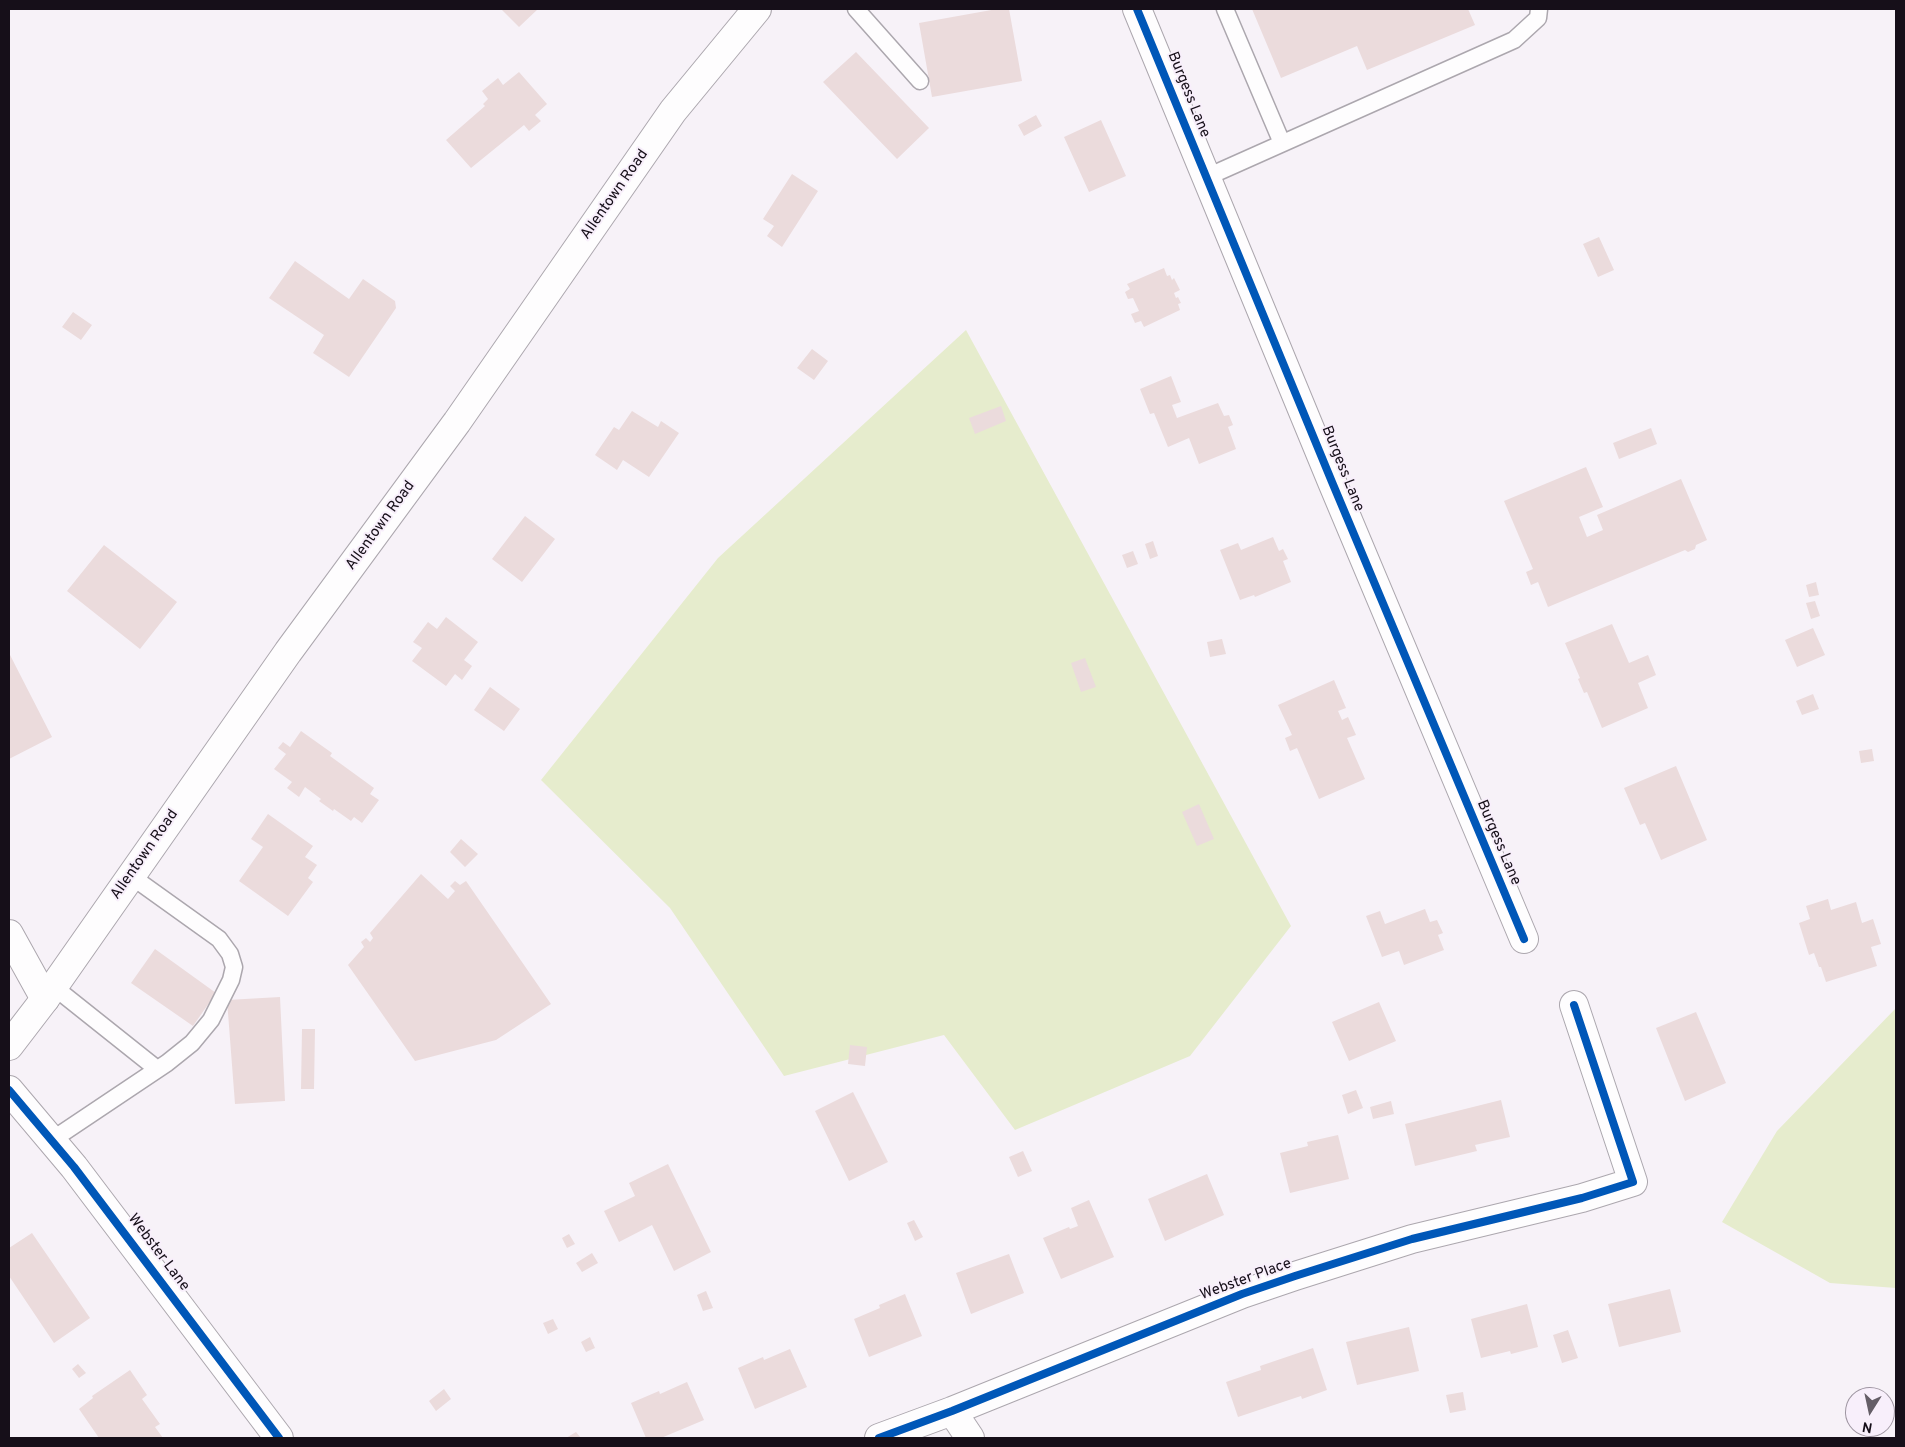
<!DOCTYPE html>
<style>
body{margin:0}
#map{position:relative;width:1905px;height:1447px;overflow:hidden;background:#f7f2f8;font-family:Overpass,sans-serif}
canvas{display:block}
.frame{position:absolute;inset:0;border:10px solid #160f19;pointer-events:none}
.north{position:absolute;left:1845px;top:1387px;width:50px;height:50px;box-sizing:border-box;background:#f8effb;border:1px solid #9e95a1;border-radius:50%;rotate:190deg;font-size:14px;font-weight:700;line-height:20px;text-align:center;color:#160f19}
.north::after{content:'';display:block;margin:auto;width:18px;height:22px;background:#655e67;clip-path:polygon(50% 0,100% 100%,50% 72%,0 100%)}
</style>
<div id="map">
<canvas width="1905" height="1447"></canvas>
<div class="frame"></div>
<div class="north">N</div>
</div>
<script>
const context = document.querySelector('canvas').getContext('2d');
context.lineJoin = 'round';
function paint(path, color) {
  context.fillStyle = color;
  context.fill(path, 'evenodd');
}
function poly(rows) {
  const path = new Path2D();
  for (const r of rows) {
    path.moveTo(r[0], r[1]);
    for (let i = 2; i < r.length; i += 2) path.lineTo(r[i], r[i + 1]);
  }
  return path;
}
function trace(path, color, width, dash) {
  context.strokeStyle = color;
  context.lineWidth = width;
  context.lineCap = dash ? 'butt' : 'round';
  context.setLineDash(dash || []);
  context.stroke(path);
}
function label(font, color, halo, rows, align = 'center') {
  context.font = font + ' Overpass,sans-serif';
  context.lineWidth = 4;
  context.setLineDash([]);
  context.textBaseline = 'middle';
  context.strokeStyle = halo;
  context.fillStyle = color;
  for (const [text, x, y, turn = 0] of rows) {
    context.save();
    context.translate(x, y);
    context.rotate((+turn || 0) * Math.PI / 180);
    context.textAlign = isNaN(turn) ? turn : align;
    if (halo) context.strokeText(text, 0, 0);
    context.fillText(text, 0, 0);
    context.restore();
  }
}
const green = poly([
 [966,330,1291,926,1190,1056,1015,1130,944,1035,784,1076,670,908,541,780,718,558],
 [1896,1008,1896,1288,1830,1283,1722,1222,1777,1131]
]);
const building = poly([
 [501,9,538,9,519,27],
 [997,9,1009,9,1022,81,932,97,919,23],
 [1252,9,1468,9,1475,25,1367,70,1357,46,1281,78],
 [856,52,929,128,897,159,823,82],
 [519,72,547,104,535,115,541,121,529,131,524,125,471,168,446,140,485,106,483,104,488,99,482,91,498,78,503,85],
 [1036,115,1042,126,1024,136,1018,125],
 [1101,120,1126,176,1089,192,1064,137],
 [792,174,818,191,782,247,767,236,774,226,763,219],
 [1599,237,1614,270,1598,277,1583,244],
 [295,261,349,299,363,279,395,301,396,308,349,377,313,353,324,335,269,298],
 [1164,268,1167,276,1170,275,1172,280,1174,278,1180,290,1174,293,1176,298,1178,297,1181,303,1178,304,1180,310,1144,327,1141,321,1135,323,1131,314,1139,311,1133,298,1128,299,1125,292,1130,289,1127,284],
 [73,312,92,325,81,340,62,327],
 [812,349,828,361,814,380,797,368],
 [1171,376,1181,402,1172,405,1177,418,1218,403,1224,416,1229,415,1233,425,1228,427,1236,449,1199,464,1189,438,1168,447,1154,413,1150,414,1140,389],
 [1001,406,1006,421,975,434,969,418],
 [632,411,658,427,661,421,679,433,649,477,623,460,617,470,595,455,614,427,619,430],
 [1651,428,1657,444,1619,459,1613,443],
 [1586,467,1603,507,1579,517,1587,537,1603,530,1597,515,1681,479,1707,540,1696,545,1695,549,1688,552,1685,550,1548,607,1538,582,1531,585,1526,572,1533,569,1504,501],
 [525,516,555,539,522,582,492,559],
 [1273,537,1279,551,1283,549,1288,559,1283,561,1291,582,1255,597,1254,595,1240,600,1220,550,1238,543,1241,550],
 [1153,541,1158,556,1150,559,1145,544],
 [104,545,177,602,140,649,67,591],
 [1133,551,1138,564,1127,568,1122,555],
 [1816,582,1819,595,1809,597,1806,585],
 [1815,601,1820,616,1811,619,1806,603],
 [446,617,478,642,464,660,472,666,462,680,455,674,446,686,412,661,422,648,413,642,428,622,437,629],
 [1612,624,1629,663,1648,655,1656,675,1638,683,1648,708,1602,728,1587,692,1584,693,1578,679,1580,678,1565,643],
 [1813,628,1825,655,1797,667,1785,640],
 [1222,639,1226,654,1210,657,1207,642],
 [9,653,52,737,9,759],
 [1085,658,1096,687,1081,692,1071,663],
 [1334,680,1346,708,1338,711,1342,720,1348,717,1356,735,1347,738,1365,779,1319,799,1297,748,1290,751,1285,738,1292,735,1278,705],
 [490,687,520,709,504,731,474,710],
 [1813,694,1819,709,1802,715,1796,701],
 [301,731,332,753,330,756,374,788,370,794,379,800,362,823,354,817,351,821,334,809,333,811,319,801,321,799,305,787,299,797,287,788,292,782,274,769,286,754,278,748,283,742,290,747],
 [1872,749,1874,761,1861,763,1859,751],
 [1676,766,1707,840,1661,860,1645,823,1640,825,1624,788],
 [1199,804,1214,839,1197,846,1182,812],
 [268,814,313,846,305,857,317,865,308,878,313,882,288,916,239,881,263,847,251,839],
 [461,839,478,854,465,867,450,852],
 [421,874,448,899,455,891,450,886,455,881,460,885,466,881,551,1004,496,1040,415,1061,348,965,364,947,361,942,366,938,370,942,373,938,370,933],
 [1828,899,1831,910,1856,902,1862,923,1873,919,1881,944,1871,947,1877,966,1826,982,1821,967,1819,967,1814,953,1809,955,1799,923,1810,919,1806,906],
 [1425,909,1430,922,1437,920,1443,933,1438,935,1444,950,1404,965,1399,951,1382,957,1366,916,1380,911,1385,924],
 [155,949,216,993,193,1026,131,983],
 [280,997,285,1101,235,1104,227,1000],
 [1379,1002,1396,1041,1349,1061,1332,1022],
 [1696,1012,1726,1083,1685,1101,1656,1028],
 [302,1029,315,1029,314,1089,301,1089],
 [850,1045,867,1047,865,1066,848,1064],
 [1356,1090,1363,1108,1348,1114,1342,1095],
 [853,1092,888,1162,849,1181,815,1111],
 [1501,1100,1510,1137,1475,1145,1477,1151,1415,1166,1405,1124],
 [1391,1101,1394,1114,1373,1119,1370,1107],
 [1338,1135,1349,1179,1290,1193,1280,1153,1308,1146,1307,1142],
 [1023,1151,1032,1171,1018,1177,1009,1157],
 [668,1164,711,1252,674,1271,652,1225,619,1242,604,1211,635,1196,629,1183],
 [1207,1174,1224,1215,1165,1241,1148,1199],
 [1089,1200,1114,1257,1061,1279,1043,1238,1069,1227,1070,1229,1078,1226,1071,1208],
 [914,1220,923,1237,915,1241,907,1223],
 [32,1233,90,1318,54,1343,9,1276,9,1248],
 [569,1234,575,1244,567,1248,562,1238],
 [592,1253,598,1263,582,1272,576,1263],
 [1009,1254,1024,1293,971,1314,956,1273],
 [1670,1289,1681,1332,1619,1347,1608,1304],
 [706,1291,713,1308,703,1311,697,1295],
 [905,1294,922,1336,869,1357,854,1319,880,1308,879,1305],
 [1527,1304,1538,1347,1511,1354,1510,1351,1481,1358,1471,1319],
 [553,1319,558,1329,548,1334,543,1323],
 [1409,1327,1419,1371,1357,1385,1346,1342],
 [1568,1330,1578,1358,1562,1363,1553,1335],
 [590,1337,595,1348,586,1352,581,1342],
 [1313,1348,1327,1390,1302,1399,1301,1396,1238,1417,1226,1382,1261,1370,1260,1366],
 [790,1349,807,1387,755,1409,738,1368,763,1357,764,1360],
 [78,1364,86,1373,79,1378,72,1369],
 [130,1370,147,1395,142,1399,160,1424,155,1427,163,1438,99,1438,79,1409,93,1398,92,1396],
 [687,1382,704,1420,661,1438,646,1438,631,1403,659,1391,660,1394],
 [444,1389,451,1399,436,1411,429,1401],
 [1463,1392,1466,1410,1450,1413,1446,1395],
 [576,1432,581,1438,566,1438]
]);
const service = poly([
 [856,9,920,81],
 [1225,9,1282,143],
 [1207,177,1514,40,1538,18,1539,9],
 [54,987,157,1069],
 [52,1140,167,1063,192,1043,211,1020,231,980,234,967,230,954,219,939,131,876]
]);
const minor = poly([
 [1137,9,1332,482,1524,939],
 [9,934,45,999],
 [9,1090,74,1167,279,1438],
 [952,1411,970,1438],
 [879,1438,952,1411,1242,1294,1295,1276,1412,1239,1582,1198,1633,1182,1574,1005]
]);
const primary = poly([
 [9,1046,45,999,288,652,457,422,673,111,757,9]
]);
const cycleway = poly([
 [1137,9,1332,482,1524,939],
 [9,1090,74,1167,279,1438],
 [879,1438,952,1411,1242,1294,1295,1276,1412,1239,1582,1198,1633,1182,1574,1005]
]);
const streetNames = [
 ["Burgess Lane",1188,95,68],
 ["Allentown Road",615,195,-55],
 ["Burgess Lane",1342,469,68],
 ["Allentown Road",381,526,-54],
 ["Burgess Lane",1498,843,67],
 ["Allentown Road",145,855,-55],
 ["Webster Lane",158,1253,53],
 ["Webster Place",1246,1280,-20]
];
paint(green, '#e6eccd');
paint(building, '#ebdbdc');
trace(service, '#aca7ae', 19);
trace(minor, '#aca7ae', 30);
trace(primary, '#aca7ae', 30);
trace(service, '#fefdfe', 16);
trace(minor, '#fefdfe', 28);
trace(primary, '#fefdfe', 28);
trace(cycleway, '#0057b8', 8);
label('15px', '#160f19', '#f8effb', streetNames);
</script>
